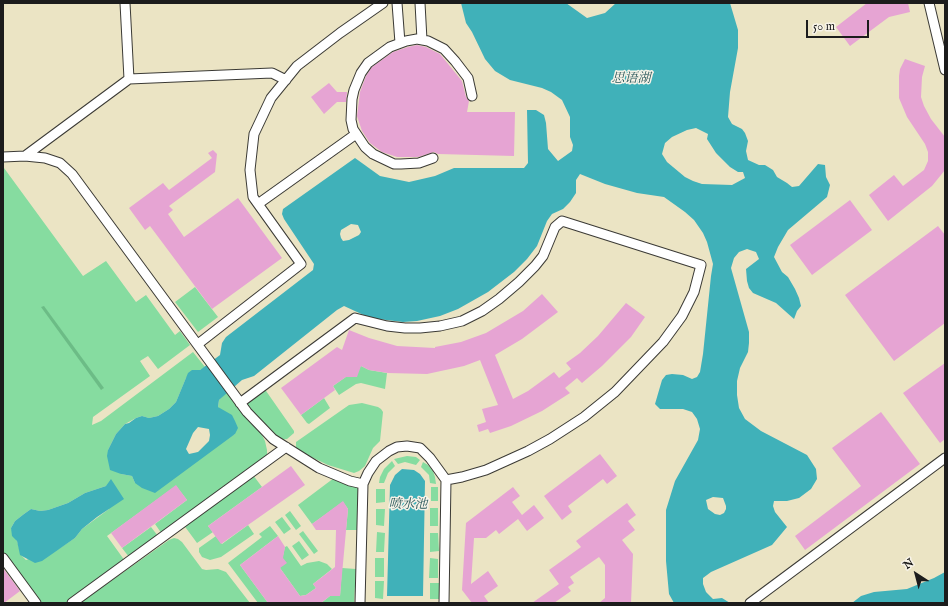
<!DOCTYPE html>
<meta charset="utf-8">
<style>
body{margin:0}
#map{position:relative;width:948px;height:606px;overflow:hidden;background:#ebe4c4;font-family:"IM FELL English",serif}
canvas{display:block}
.frame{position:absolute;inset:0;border:4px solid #1c1c1c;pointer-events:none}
.north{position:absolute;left:896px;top:554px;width:40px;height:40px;-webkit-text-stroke:3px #f7f3e8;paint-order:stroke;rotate:324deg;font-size:11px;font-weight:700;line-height:16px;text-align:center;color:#1c1c1c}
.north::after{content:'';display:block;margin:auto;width:14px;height:18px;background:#1c1c1c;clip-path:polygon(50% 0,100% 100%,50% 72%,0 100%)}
.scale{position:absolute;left:806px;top:20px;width:63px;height:18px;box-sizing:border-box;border:2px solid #1c1c1c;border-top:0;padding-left:5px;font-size:12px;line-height:14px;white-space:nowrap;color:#1c1c1c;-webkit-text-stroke:3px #f7f3e8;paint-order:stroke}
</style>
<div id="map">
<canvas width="948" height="606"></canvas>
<div class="frame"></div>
<div class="north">N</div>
<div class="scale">50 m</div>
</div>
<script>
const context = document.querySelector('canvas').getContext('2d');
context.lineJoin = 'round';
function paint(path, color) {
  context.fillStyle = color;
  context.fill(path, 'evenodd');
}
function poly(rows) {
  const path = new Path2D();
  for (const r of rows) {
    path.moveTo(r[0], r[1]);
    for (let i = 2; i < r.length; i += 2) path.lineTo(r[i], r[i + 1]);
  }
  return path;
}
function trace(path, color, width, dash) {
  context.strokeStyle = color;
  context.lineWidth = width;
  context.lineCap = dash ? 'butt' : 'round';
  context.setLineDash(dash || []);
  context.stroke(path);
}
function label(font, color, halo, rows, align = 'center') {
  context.font = font + ' "IM FELL English","Noto Serif SC",serif';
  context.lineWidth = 3;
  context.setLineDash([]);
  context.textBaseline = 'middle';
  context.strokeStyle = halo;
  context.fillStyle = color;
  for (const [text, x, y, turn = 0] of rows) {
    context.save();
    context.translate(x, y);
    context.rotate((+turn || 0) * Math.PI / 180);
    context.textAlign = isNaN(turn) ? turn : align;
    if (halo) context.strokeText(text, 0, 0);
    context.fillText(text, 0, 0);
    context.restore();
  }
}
const green = poly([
 [4,168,83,276,106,261,136,302,146,295,175,335,180,331,190,345,158,369,148,356,140,361,150,376,93,417,92,425,101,421,193,352,205,367,200,370,195,370,186,378,176,402,169,409,158,416,149,418,142,416,136,418,125,424,116,434,108,450,121,474,132,476,135,483,235,434,218,407,219,400,227,392,260,431,265,441,267,450,267,455,162,534,155,524,187,500,176,486,107,536,125,561,66,603,41,603,39,602,3,554,3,169],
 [43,306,103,388,102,389,101,389],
 [106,486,109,509,82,529,75,538,60,548,26,560,21,555,17,541,11,528,15,521,24,514,31,509,40,511,48,510,68,503,85,493],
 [195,287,218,317,198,332,175,302],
 [361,366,369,370,387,373,385,389,361,383,356,384,339,395,333,386],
 [264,388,294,431,294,433,287,439,279,440,242,404],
 [324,398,330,408,309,424,307,423,301,415],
 [362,403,378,407,381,409,383,412,380,441,373,448,365,466,359,471,354,473,328,465,305,454,296,448,296,442,349,405],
 [407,456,416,457,420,460,416,465,405,462,398,464,394,459],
 [392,461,395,466,388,473,384,483,379,483,380,477,384,469],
 [423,462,428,465,433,471,435,477,436,484,430,483,429,475,421,467],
 [253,475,262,487,208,526,213,532,197,543,183,524],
 [334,478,361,485,360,530,346,530,348,509,343,502,312,524,298,505],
 [431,487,438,487,438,501,431,501],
 [376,489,385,489,385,502,376,503],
 [430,508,438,508,438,526,430,526],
 [376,509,385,509,384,526,376,525],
 [290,511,301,526,296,530,285,515],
 [282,517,291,529,284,534,275,522],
 [248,525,254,534,221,557,210,560,202,557,199,552,199,548,216,536,222,544],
 [270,526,278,536,240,565,268,603,258,603,228,563,262,537,259,534],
 [151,527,158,536,129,557,122,548],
 [303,531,318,551,314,554,299,534],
 [377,532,385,533,384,552,376,552],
 [430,533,438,533,439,551,430,552],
 [174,538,178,539,182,542,202,569,206,570,218,569,226,572,250,603,80,603,169,540],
 [299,541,309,555,302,560,292,546],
 [287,546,301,566,307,563,319,561,327,564,332,569,313,584,316,588,306,595,300,596,280,568,285,547],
 [375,558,384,558,384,577,375,577],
 [430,558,438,559,438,578,429,578],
 [342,568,356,569,354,603,321,603,330,596,340,596],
 [375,581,384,581,383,599,375,598],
 [430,583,439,583,439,599,430,599]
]);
const forest = poly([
 [44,306,104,388,101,390,41,307]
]);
const water = poly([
 [461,3,566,3,587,18,605,13,616,3,730,3,738,30,738,48,730,92,728,117,732,124,742,129,745,133,748,141,746,151,748,160,759,165,765,165,773,170,777,177,787,183,792,187,799,186,818,164,825,165,826,177,830,185,827,197,788,230,778,247,774,257,782,272,788,277,795,289,799,298,801,306,797,311,794,319,776,303,753,293,749,288,747,281,746,269,759,259,756,252,747,249,739,252,734,258,731,268,749,332,749,343,748,352,740,368,737,381,737,395,739,408,745,419,761,431,807,455,816,469,817,479,811,489,799,498,787,501,774,501,773,506,775,512,787,527,772,545,711,572,703,578,703,584,706,592,713,599,722,598,730,603,674,603,669,594,666,561,666,510,675,481,698,440,700,429,697,419,692,412,683,409,660,409,655,404,662,380,666,375,672,374,683,375,692,379,697,377,700,372,703,354,711,276,713,264,707,242,703,233,694,220,685,212,664,197,637,193,605,184,580,174,576,180,576,193,570,202,563,209,552,214,547,221,537,246,527,259,514,272,488,292,458,309,440,316,417,321,403,322,378,319,368,317,344,306,337,310,254,376,242,380,219,400,218,407,232,415,235,421,238,428,235,434,155,493,142,488,135,483,132,476,121,474,110,470,107,456,108,450,116,434,125,424,129,423,136,418,142,416,149,418,158,416,169,409,176,402,188,373,192,370,200,370,220,355,222,343,226,337,313,270,314,264,284,219,282,214,283,209,355,158,380,176,409,182,435,176,454,168,524,168,528,163,527,110,536,110,544,115,546,123,548,149,558,161,572,151,573,145,570,137,570,117,562,100,551,92,542,88,510,80,495,71,485,59,472,32,466,23],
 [696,128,708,134,707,139,716,153,730,167,738,172,743,172,745,178,732,185,702,184,693,181,685,177,667,162,662,154,665,143,672,137,687,130],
 [351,224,358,225,361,232,359,235,349,240,343,241,341,238,340,234,341,230],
 [198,427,209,429,210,435,209,441,198,452,189,454,186,449,193,433],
 [713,497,723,498,726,506,726,509,724,513,720,515,715,514,708,509,706,500],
 [402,469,414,470,420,474,425,481,423,596,387,596,390,485,395,475],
 [111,479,124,499,97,517,82,529,75,538,42,561,35,563,20,555,17,541,12,536,11,528,15,521,24,514,31,509,40,511,48,510,68,503,85,493,106,486],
 [945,572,945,603,852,603,861,596,874,592,907,589,934,578]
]);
const building = poly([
 [867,3,908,3,910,12,889,17,850,46,836,27],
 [417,45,426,47,440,54,462,81,466,97,469,101,467,112,515,112,514,156,438,154,434,152,418,157,397,157,382,152,370,143,362,131,357,116,360,92,366,76,372,67,393,52,408,47],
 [905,59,925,66,922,77,921,97,924,106,931,119,945,137,945,170,932,186,888,221,869,195,894,175,903,186,924,170,928,161,928,152,925,144,907,117,899,98,899,76,900,69],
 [329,83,337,92,347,92,346,102,337,102,324,114,311,97],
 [213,150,217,154,215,172,169,206,173,210,168,214,184,237,238,198,282,258,212,309,150,226,145,230,129,208,163,183,169,190,212,158,208,153],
 [850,200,872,230,812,275,790,245],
 [938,226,945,235,945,323,894,361,845,295],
 [542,294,558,312,522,339,495,355,513,399,528,391,554,372,559,378,571,369,566,363,580,353,598,336,626,303,645,317,631,337,602,366,582,383,577,378,565,388,570,393,542,411,511,426,490,433,488,429,479,432,477,425,486,422,482,409,498,405,480,360,464,366,427,374,388,373,369,370,361,366,357,377,346,377,333,386,335,390,301,415,281,388,337,347,342,350,349,330,369,338,397,346,435,348,435,347,461,342,486,333,523,311],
 [945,363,945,439,940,443,903,393],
 [881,412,920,464,805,550,795,536,861,486,832,448],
 [600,454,617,476,607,484,603,479,568,506,572,512,562,520,544,496],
 [291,466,305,485,221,544,208,526],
 [176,485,187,500,122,548,111,533],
 [513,487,520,496,512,502,522,515,534,505,544,518,527,531,518,519,499,534,496,530,486,538,474,538,471,584,488,571,498,586,484,596,489,603,472,603,462,590,466,523],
 [343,501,348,509,340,596,330,596,321,603,268,603,240,565,278,536,285,547,283,558,287,563,280,568,300,596,306,595,316,588,313,584,335,567,336,530,316,530,312,524],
 [627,503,636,515,628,521,635,530,622,540,633,554,631,603,599,603,605,598,605,565,599,557,570,577,574,583,568,587,571,591,554,603,532,603,559,584,549,570,581,547,576,541],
 [3,568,20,591,4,603,3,603]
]);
const street = poly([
 [125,3,129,79],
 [397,3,400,43],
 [420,3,422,40],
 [929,3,945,70],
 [25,156,129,79,272,73,286,80],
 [3,157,25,156,45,158,60,163,72,174,247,412,273,439,319,468,350,481,363,484],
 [433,158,419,163,401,164,394,164,373,154,365,147,353,129,351,120,352,99,354,90,361,73,368,63,390,47,406,41,417,39,428,41,444,49,455,61,468,78,472,96],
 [258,204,356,134],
 [198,344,301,264,253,197,250,170,254,134,271,98,297,66,340,33,383,3],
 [240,403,355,318,387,326,405,328,420,328,440,326,462,321,482,311,499,299,519,282,535,266,543,256,555,227,562,221,701,265,694,292,682,316,663,342,615,392,584,417,550,439,528,451,486,470,462,477,446,480],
 [3,558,36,603],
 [72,603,286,447],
 [360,603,363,484,368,473,376,461,389,451,397,447,407,446,420,448,430,458,446,480,444,603],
 [750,603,945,458]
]);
const waterNames = [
 ["思语湖",631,79],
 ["喷水池",408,505]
];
paint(green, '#86dca0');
paint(forest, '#6cbc86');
paint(water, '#40b1b9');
paint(building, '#e6a4d3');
trace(street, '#3b3a35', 11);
trace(street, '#fff', 9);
label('italic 13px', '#2a585b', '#f7f3e8', waterNames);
</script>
